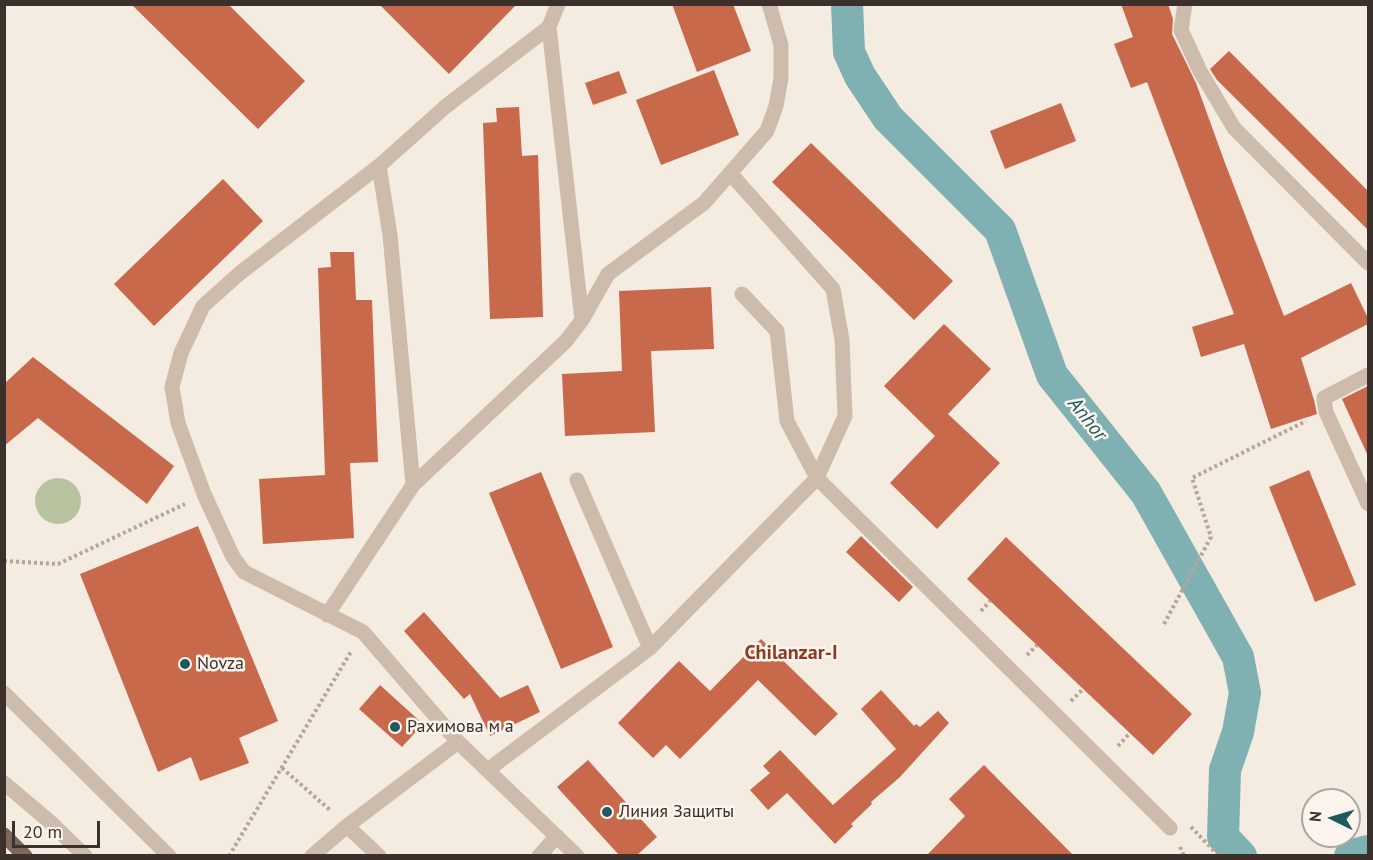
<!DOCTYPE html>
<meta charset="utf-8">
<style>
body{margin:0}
#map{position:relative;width:1373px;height:860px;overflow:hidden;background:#f4ebe1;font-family:"PT Sans",sans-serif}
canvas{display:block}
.frame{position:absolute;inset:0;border:6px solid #3b302b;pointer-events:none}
.north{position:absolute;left:1301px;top:788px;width:60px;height:60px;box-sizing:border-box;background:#fbf5ee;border:2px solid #aea6a0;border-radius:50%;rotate:275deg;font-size:16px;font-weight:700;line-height:24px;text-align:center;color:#3b302b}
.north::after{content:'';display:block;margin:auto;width:21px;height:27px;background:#1f5a5e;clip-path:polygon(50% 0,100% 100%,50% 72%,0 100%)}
.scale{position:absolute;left:12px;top:821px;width:88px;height:27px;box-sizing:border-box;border:3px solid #3b302b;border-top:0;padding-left:8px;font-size:18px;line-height:21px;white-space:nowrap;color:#3b302b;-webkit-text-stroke:4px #fbf5ee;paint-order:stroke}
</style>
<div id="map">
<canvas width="1373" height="860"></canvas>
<div class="frame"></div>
<div class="north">N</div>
<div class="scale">20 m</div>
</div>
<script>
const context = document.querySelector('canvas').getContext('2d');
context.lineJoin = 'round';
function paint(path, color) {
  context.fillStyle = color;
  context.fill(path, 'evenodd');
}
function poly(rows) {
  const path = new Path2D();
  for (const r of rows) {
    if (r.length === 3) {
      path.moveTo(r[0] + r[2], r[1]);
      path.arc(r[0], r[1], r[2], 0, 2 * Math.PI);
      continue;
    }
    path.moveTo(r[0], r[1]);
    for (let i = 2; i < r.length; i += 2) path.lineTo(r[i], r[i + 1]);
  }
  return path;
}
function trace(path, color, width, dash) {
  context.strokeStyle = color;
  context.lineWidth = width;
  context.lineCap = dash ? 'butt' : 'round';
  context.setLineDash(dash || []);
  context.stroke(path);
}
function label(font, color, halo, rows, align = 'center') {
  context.font = font + ' "PT Sans",sans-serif';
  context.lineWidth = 5;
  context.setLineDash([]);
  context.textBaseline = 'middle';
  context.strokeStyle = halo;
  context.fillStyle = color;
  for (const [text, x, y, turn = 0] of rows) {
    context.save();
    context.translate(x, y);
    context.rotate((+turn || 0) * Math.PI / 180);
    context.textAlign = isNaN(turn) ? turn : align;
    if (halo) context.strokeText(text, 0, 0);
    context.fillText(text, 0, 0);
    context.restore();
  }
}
const green = poly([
 [58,501,23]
]);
const canal = poly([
 [847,4,849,52,860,76,888,118,1000,230,1052,375,1146,493,1238,657,1245,693,1238,732,1225,770,1223,837,1241,856],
 [1350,856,1368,851]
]);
const building = poly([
 [131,4,228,4,305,81,258,129],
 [379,4,517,4,449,74],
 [672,4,733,4,751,51,697,72],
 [1121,4,1168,4,1173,19,1172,34,1196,83,1225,163,1284,316,1351,283,1368,318,1368,324,1301,358,1314,400,1317,414,1271,429,1244,344,1201,357,1192,327,1234,314,1147,82,1131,88,1114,44,1133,37],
 [1229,51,1368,191,1368,230,1217,80,1210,69],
 [714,70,739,135,661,165,636,100],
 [619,71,627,93,593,105,585,83],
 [1061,103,1076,141,1005,169,990,131],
 [519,107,522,156,538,155,543,317,490,319,483,123,497,122,496,108],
 [811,143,953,281,914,320,772,182],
 [223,179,263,221,154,326,114,284],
 [330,252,354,252,356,300,372,300,378,462,350,463,354,538,263,544,259,479,325,475,318,268,331,267],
 [711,287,714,349,651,351,655,432,565,436,562,374,622,371,619,291],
 [944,324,991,369,948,414,1000,463,937,529,890,483,935,436,884,386],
 [33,357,174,466,147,504,38,418,4,446,4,384],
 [1368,386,1368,456,1342,399],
 [1309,470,1356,585,1315,602,1269,487],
 [541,472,613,647,561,669,489,493],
 [198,526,278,721,239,738,249,763,200,781,191,757,158,772,80,574],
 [861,536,913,587,899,602,846,552],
 [1006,537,1192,714,1153,755,967,579],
 [424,612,500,698,528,685,540,712,490,736,470,694,464,699,404,631],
 [761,639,838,714,815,736,758,680,680,759,666,745,653,758,618,723,679,661,710,691],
 [380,685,423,724,402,747,359,709],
 [881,690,914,726,916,724,920,727,938,711,949,723,900,777,871,802,872,804,851,824,853,826,835,844,787,793,768,810,750,790,770,773,763,766,780,750,833,805,896,749,861,709],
 [588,760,657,837,637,855,619,855,557,787],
 [984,765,1073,855,927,855,965,816,949,799]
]);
const path = poly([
 [4,561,58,564,185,504],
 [981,611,990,601],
 [1164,624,1211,537,1192,478,1306,421],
 [1027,655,1037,645],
 [1071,701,1083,689],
 [1118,746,1130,733],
 [282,768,331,811],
 [1191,827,1219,856],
 [1180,847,1184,856],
 [229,856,352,650]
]);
const service = poly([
 [558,4,549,27,445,107,379,166,240,273,203,306,181,353,172,387,178,423,204,494,233,557,244,572,363,632,458,742,577,856],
 [379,166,390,235,413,485],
 [730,173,833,289,842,340,845,416,817,478],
 [742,294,777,331,787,421,817,478],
 [582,320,608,274,704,203,767,131,776,106,781,78,781,45,769,4],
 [577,480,650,648],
 [327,615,413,485,566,341,582,320,549,27],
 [4,693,169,856],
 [489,769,650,648,817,478,1170,828],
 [347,826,379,856],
 [312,856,347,826,458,742],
 [539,856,557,836]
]);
const minor = poly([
 [1185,4,1181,30,1200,71,1234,128,1368,263],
 [1368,375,1324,398,1326,412,1368,504]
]);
const tertiary = poly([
 [4,783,49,821,85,856]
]);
const primary = poly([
 [4,835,25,856]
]);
const markers = [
 [185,664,6,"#1f5a5e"],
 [395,727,6,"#1f5a5e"],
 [607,812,6,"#1f5a5e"]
];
const poiNames = [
 ["Novza",197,664],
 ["Рахимова м а",407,727],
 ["Линия Защиты",619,812]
];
const waterNames = [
 ["Anhor",1087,419,51]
];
const neighbourhoodNames = [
 ["Chilanzar-I",791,653]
];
paint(green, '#b8c4a0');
trace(canal, '#7fb0b2', 32);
paint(building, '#c8694b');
trace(path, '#b9a596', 4, [3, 3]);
trace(service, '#cdbbac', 15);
trace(minor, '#cdbbac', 15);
trace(tertiary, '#cdbbac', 15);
trace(primary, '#7d675c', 15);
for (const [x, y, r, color] of markers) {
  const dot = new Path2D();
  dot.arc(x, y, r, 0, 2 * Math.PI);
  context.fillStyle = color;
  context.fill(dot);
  trace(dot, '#fbf5ee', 2);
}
label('18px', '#3b302b', '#fbf5ee', poiNames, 'left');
label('italic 20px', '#1f5a5e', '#fbf5ee', waterNames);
label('bold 20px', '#8c3b22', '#fbf5ee', neighbourhoodNames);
</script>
